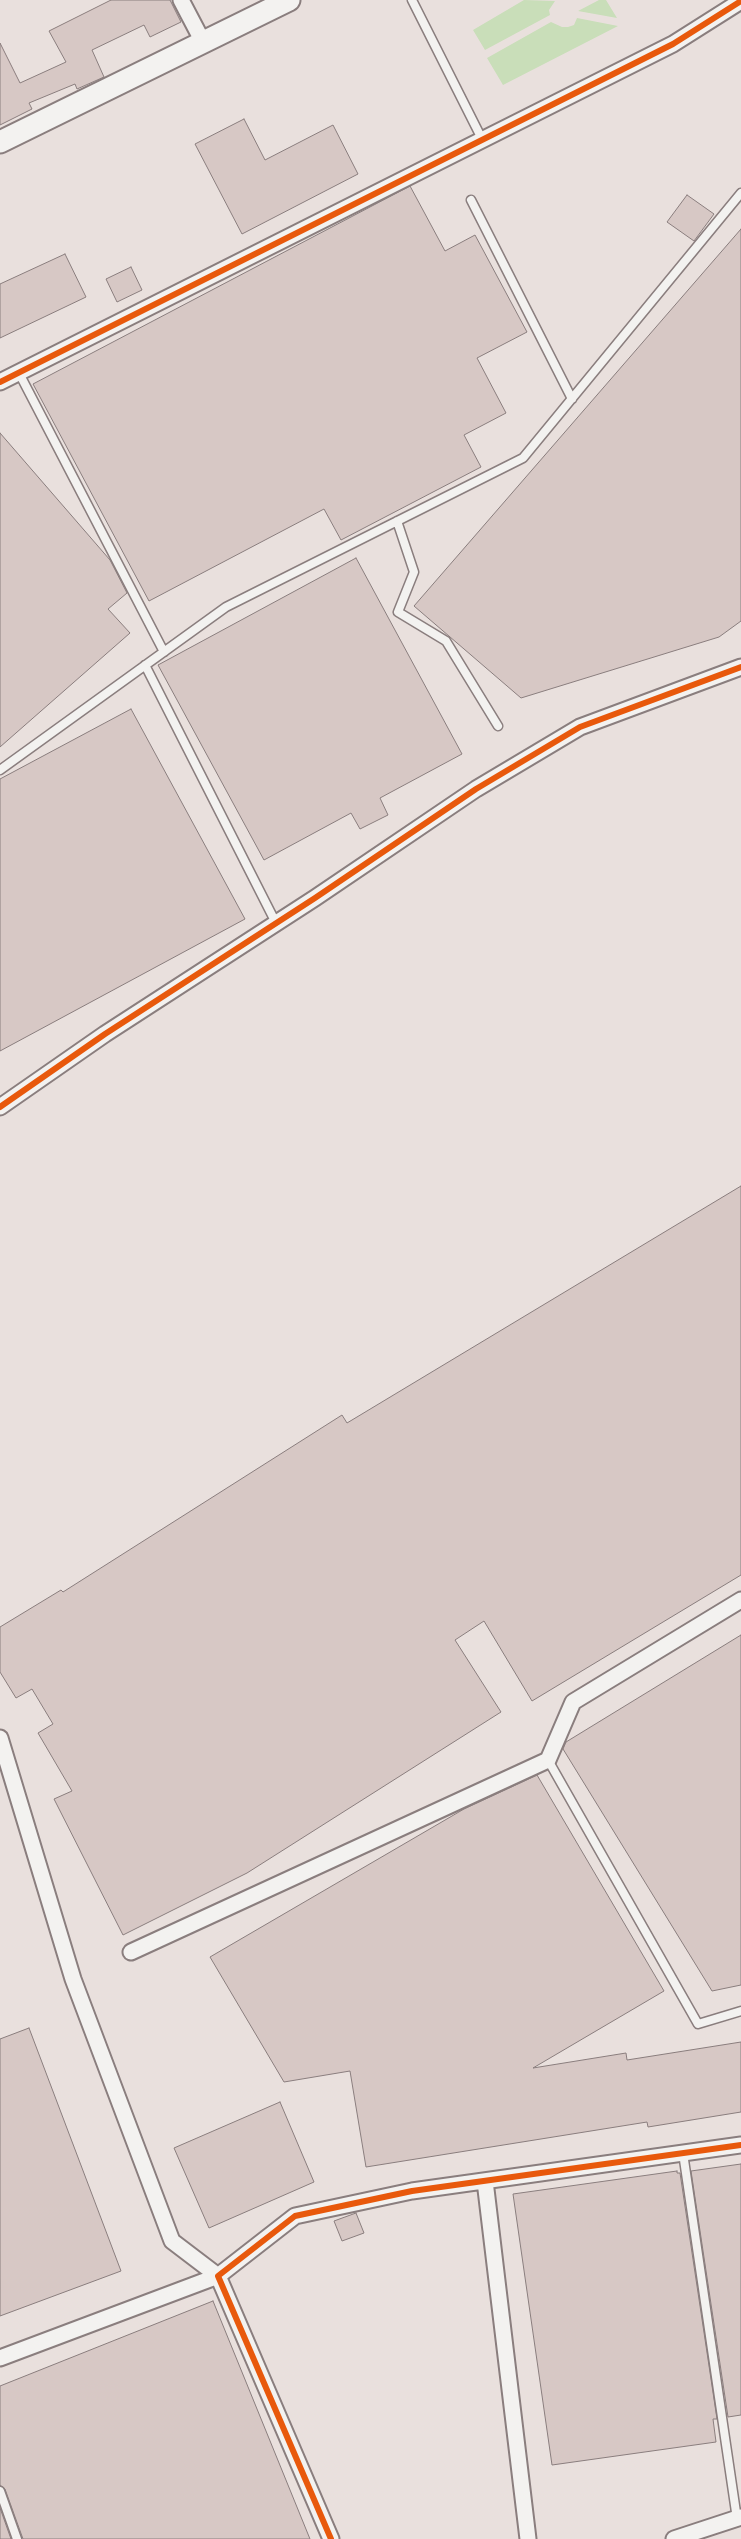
<!DOCTYPE html>
<style>
body{margin:0}
canvas{display:block;background:#e9e0dd}
</style>
<canvas width="741" height="2539"></canvas>
<script>
const context = document.querySelector('canvas').getContext('2d');
context.lineJoin = 'round';
function paint(path, color) {
  context.fillStyle = color;
  context.fill(path, 'evenodd');
}
function poly(rows) {
  const path = new Path2D();
  for (const r of rows) {
    path.moveTo(r[0], r[1]);
    for (let i = 2; i < r.length; i += 2) path.lineTo(r[i], r[i + 1]);
  }
  return path;
}
function trace(path, color, width, dash) {
  context.strokeStyle = color;
  context.lineWidth = width;
  context.lineCap = dash ? 'butt' : 'round';
  context.setLineDash(dash || []);
  context.stroke(path);
}
const green = poly([
 [524,0,555,1,549,10,550,15,485,50,473,30],
 [599,0,606,0,617,18,578,11],
 [577,18,618,26,503,85,487,58,551,22,562,27,568,27,574,25]
]);
const building = poly([
 [111,0,170,0,181,22,150,37,144,25,92,50,104,77,77,89,75,84,29,103,32,109,0,125,0,43,20,83,66,62,49,31,111,0],
 [244,119,265,160,333,125,358,174,242,234,195,144,244,119],
 [410,186,445,251,475,235,527,332,477,358,506,413,464,435,481,467,341,540,324,509,149,601,33,384,410,186],
 [687,195,714,214,694,241,667,222,687,195],
 [741,229,741,621,719,637,521,698,414,606,741,229],
 [65,254,86,297,0,338,0,284,65,254],
 [131,267,142,290,117,302,106,279,131,267],
 [0,433,110,560,127,593,108,609,130,633,0,747,0,433],
 [356,558,462,754,380,798,388,815,360,829,351,813,264,860,158,665,356,558],
 [131,709,245,919,0,1051,0,779,131,709],
 [741,1186,741,1575,532,1701,484,1621,455,1640,501,1712,247,1873,123,1935,54,1799,72,1791,38,1733,53,1724,32,1689,16,1698,0,1672,0,1627,61,1590,63,1592,342,1415,347,1423,741,1186],
 [741,1635,741,1985,712,1991,563,1749,566,1742,741,1635],
 [537,1775,664,1991,533,2068,626,2053,627,2060,741,2042,741,2112,648,2127,647,2122,366,2167,350,2071,284,2082,210,1957,464,1809,537,1775],
 [29,2028,121,2271,0,2316,0,2039,29,2028],
 [280,2102,314,2182,209,2228,174,2148,280,2102],
 [741,2164,741,2415,728,2417,691,2171,741,2164],
 [677,2171,677,2173,680,2173,717,2419,713,2419,716,2442,552,2465,513,2194,677,2171],
 [356,2213,364,2233,342,2241,334,2221,356,2213],
 [213,2301,310,2539,23,2539,5,2489,0,2485,0,2386,213,2301],
 [0,2508,11,2539,0,2539,0,2508]
]);
const lane = poly([
 [412,0,482,139],
 [471,200,572,399],
 [19,373,164,652],
 [397,521,414,572,398,612,446,641,498,726],
 [145,665,276,923],
 [0,770,226,607,523,458,741,193],
 [548,1760,698,2024,741,2011],
 [683,2153,737,2519],
 [0,2491,17,2539]
]);
const street = poly([
 [181,0,203,42],
 [0,382,673,44,741,1],
 [0,1107,105,1034,315,898,476,789,580,727,741,667],
 [0,1738,73,1979,172,2241,218,2276],
 [131,1952,548,1760,573,1702,741,1600],
 [485,2181,528,2539],
 [0,2358,218,2276],
 [331,2539,218,2276,295,2216,412,2191,741,2145],
 [674,2539,741,2517]
]);
const secondary = poly([
 [0,142,289,0]
]);
const cycleway = poly([
 [0,382,673,44,741,1],
 [0,1107,105,1034,315,898,476,789,580,727,741,667],
 [331,2539,218,2276,295,2216,412,2191,741,2145]
]);
paint(green, '#c9deb9');
paint(building, '#d7c8c5');
trace(building, '#8a7e7e', 1);
trace(lane, '#8a7e7e', 11);
trace(street, '#8a7e7e', 19);
trace(secondary, '#8a7e7e', 25);
trace(lane, '#f3f2f0', 8);
trace(street, '#f3f2f0', 15);
trace(secondary, '#f3f2f0', 21);
trace(cycleway, '#e8590c', 6);
</script>
